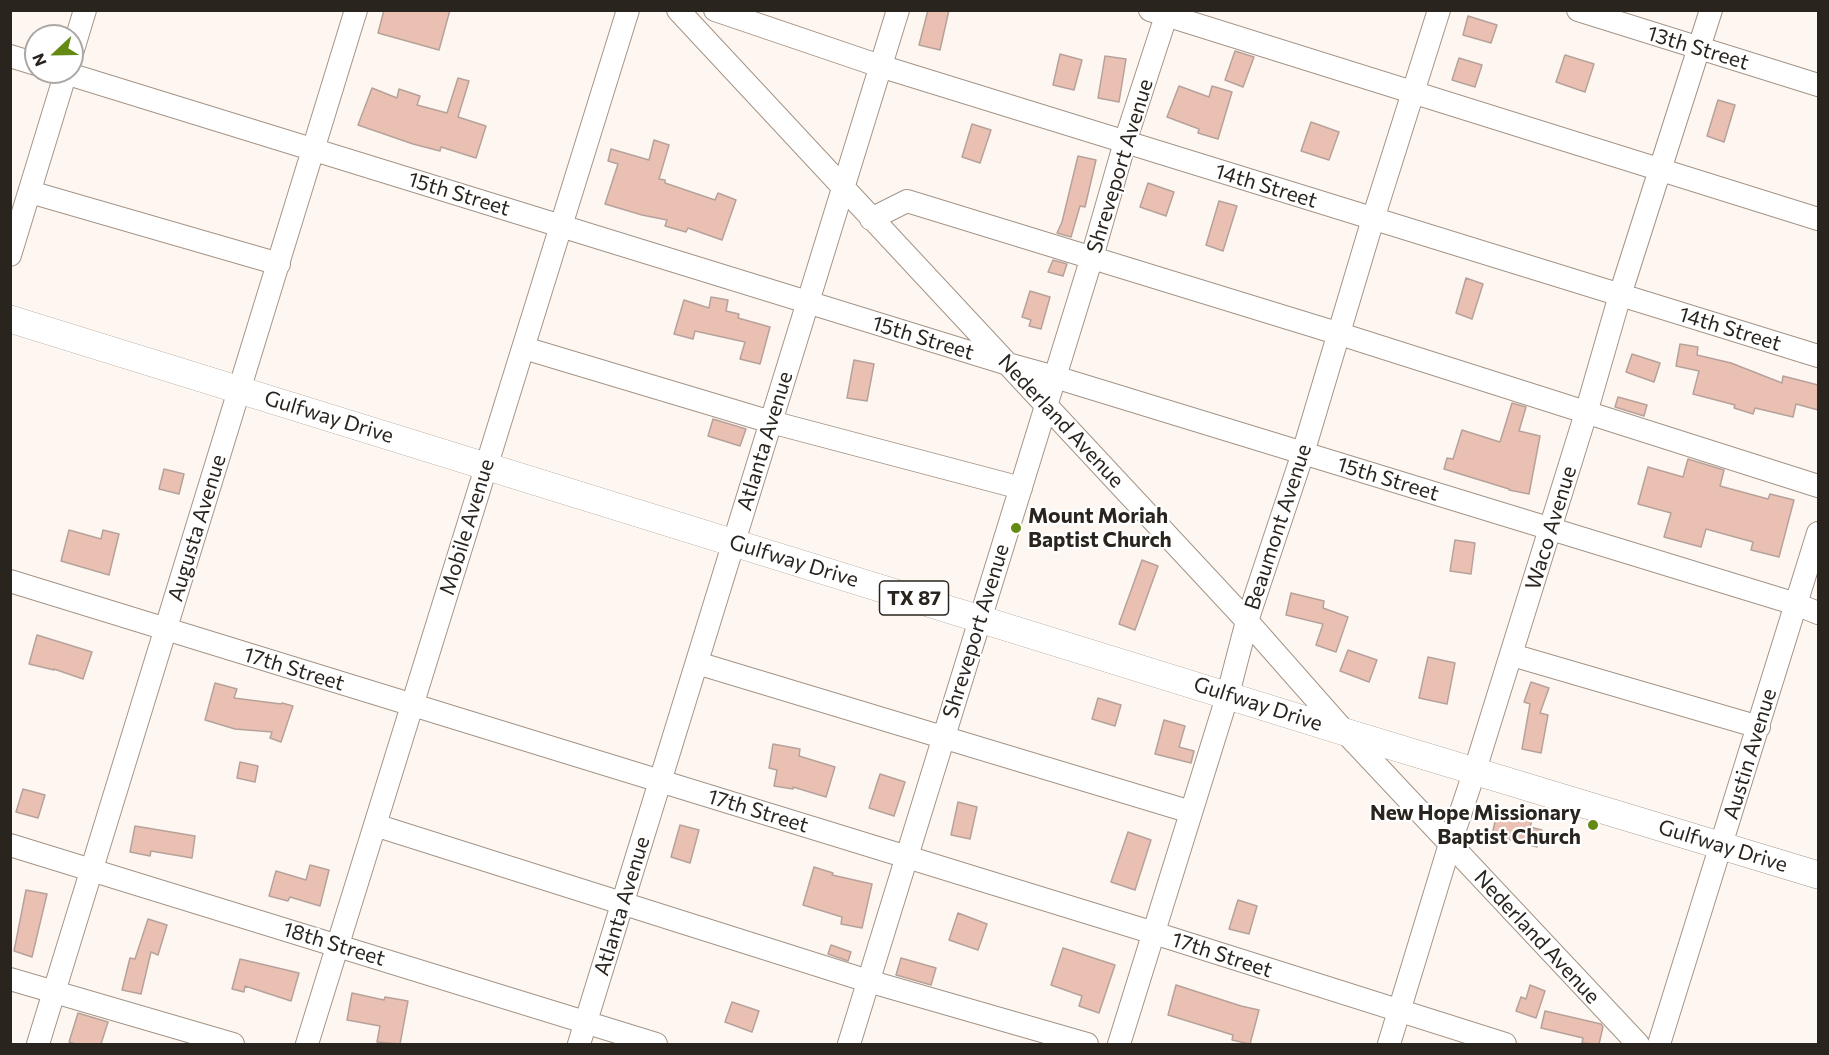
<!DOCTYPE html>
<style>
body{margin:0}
#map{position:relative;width:1829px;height:1055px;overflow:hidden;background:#fef7f1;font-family:Commissioner,sans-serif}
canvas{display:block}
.frame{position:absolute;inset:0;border:12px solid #2a241f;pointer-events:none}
.north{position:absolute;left:24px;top:24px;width:60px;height:60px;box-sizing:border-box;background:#fff;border:2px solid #aaa7a5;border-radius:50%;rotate:248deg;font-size:16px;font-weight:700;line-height:24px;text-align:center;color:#2a241f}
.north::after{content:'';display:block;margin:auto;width:21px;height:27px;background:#648a14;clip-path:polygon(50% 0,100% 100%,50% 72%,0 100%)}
</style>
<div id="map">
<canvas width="1829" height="1055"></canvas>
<div class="frame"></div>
<div class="north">N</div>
</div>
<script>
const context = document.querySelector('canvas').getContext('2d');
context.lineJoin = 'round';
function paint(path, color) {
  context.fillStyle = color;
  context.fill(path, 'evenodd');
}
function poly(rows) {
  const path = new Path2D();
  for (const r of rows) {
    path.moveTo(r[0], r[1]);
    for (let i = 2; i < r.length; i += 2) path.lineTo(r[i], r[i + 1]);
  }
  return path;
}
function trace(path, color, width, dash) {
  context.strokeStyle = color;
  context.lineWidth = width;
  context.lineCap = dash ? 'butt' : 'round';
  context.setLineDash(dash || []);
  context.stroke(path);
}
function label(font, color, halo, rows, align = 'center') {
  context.font = font + ' Commissioner,sans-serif';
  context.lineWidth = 4.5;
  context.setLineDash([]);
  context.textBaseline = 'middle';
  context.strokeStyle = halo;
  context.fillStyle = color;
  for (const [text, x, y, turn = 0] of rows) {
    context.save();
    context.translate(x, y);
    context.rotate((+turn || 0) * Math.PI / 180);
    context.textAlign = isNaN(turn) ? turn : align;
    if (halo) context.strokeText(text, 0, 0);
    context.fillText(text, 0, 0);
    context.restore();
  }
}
const building = poly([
 [384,10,450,10,439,50,378,33,384,10],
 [928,10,949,10,940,50,919,45,928,10],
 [1468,16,1497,25,1491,43,1463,35,1468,16],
 [1235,51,1254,57,1243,87,1225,80,1235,51],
 [1060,54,1082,60,1074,90,1053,85,1060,54],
 [1565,55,1594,64,1585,92,1556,82,1565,55],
 [1105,56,1126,59,1119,102,1098,98,1105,56],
 [1459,58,1482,65,1475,87,1452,80,1459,58],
 [458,78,469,81,458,117,486,126,476,158,441,147,440,151,413,144,358,125,372,88,397,98,399,89,420,96,417,105,447,113,458,78],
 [1179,86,1209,97,1212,86,1232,92,1218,139,1198,133,1199,129,1167,117,1179,86],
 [1718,100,1735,105,1724,142,1707,136,1718,100],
 [1311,122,1339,132,1329,160,1301,151,1311,122],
 [972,124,991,130,980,163,962,157,972,124],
 [654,140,669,145,659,179,665,180,665,183,715,200,718,193,736,200,722,240,688,228,686,232,665,226,667,220,642,215,605,204,618,164,608,161,611,149,649,160,654,140],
 [1078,156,1096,160,1085,207,1080,206,1071,237,1057,233,1062,222,1078,156],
 [1148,183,1174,192,1166,216,1140,207,1148,183],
 [1219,201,1237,206,1223,251,1206,245,1219,201],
 [1053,260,1067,264,1063,276,1048,272,1053,260],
 [1466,278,1483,284,1472,319,1456,313,1466,278],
 [1030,291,1050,297,1041,329,1029,326,1031,320,1022,317,1030,291],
 [711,297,728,300,726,311,739,314,738,318,770,327,760,364,740,359,745,342,695,331,693,339,674,334,684,300,709,308,711,297],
 [1680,344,1698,347,1697,355,1731,363,1782,383,1783,376,1818,385,1818,410,1796,404,1793,417,1755,408,1753,414,1734,408,1735,405,1693,394,1699,371,1676,366,1680,344],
 [1632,354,1660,363,1654,382,1626,372,1632,354],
 [854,360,874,364,867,401,847,398,854,360],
 [1618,397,1647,405,1644,416,1615,407,1618,397],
 [1512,403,1526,407,1519,431,1540,436,1529,494,1509,490,1509,489,1444,469,1447,458,1453,459,1462,430,1500,442,1512,403],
 [713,419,746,429,740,446,708,436,713,419],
 [1688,459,1724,470,1720,486,1768,499,1770,494,1794,500,1779,557,1751,550,1753,542,1706,529,1701,547,1664,537,1671,513,1638,504,1648,467,1683,477,1688,459],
 [164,469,184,474,179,494,159,489,164,469],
 [69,530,101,539,103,530,119,534,109,575,61,561,69,530],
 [1455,540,1475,543,1471,574,1450,571,1455,540],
 [1142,560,1158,566,1135,630,1119,624,1142,560],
 [1291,593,1324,601,1323,608,1348,617,1336,652,1316,645,1323,624,1286,615,1291,593],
 [37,635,92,652,83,679,54,669,54,670,29,664,37,635],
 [1348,650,1377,660,1369,682,1340,671,1348,650],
 [1428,657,1455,663,1447,704,1419,698,1428,657],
 [1531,682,1549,688,1540,713,1548,715,1541,753,1522,749,1530,704,1524,702,1531,682],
 [215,683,237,689,234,698,281,704,282,703,293,706,281,742,270,738,272,732,235,729,205,720,215,683],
 [1098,698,1121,705,1115,726,1092,719,1098,698],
 [1164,720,1185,726,1179,747,1194,751,1191,763,1155,754,1164,720],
 [773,744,800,749,799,756,835,767,826,797,793,787,793,789,774,786,777,770,769,768,773,744],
 [240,762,258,766,255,782,237,778,240,762],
 [880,774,905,782,894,816,869,808,880,774],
 [23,789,45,795,38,818,16,812,23,789],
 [958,802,977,807,970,839,951,835,958,802],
 [1509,814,1532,820,1530,827,1542,830,1537,847,1492,835,1496,817,1508,820,1509,814],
 [680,825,699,830,690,863,671,857,680,825],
 [135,826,195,836,192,858,151,851,150,856,130,852,135,826],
 [1128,832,1151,840,1135,890,1111,882,1128,832],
 [310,865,329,870,320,906,290,897,288,901,269,896,276,871,306,880,310,865],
 [814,867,833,873,832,875,872,884,862,928,841,924,842,917,803,905,814,867],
 [26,890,47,894,32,957,14,951,26,890],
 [1238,900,1257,906,1249,934,1229,929,1238,900],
 [958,913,987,924,978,950,949,940,958,913],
 [148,919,167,925,158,955,151,952,141,994,122,990,130,958,135,959,148,919],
 [831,945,851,952,848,961,828,954,831,945],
 [1063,948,1115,965,1099,1013,1079,1006,1082,996,1051,985,1063,948],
 [901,958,936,968,931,985,896,975,901,958],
 [240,959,299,973,291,1001,245,986,244,992,232,989,240,959],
 [1176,985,1241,1006,1259,1010,1250,1044,1232,1040,1233,1035,1168,1015,1176,985],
 [1530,985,1545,991,1536,1018,1516,1011,1521,997,1526,999,1530,985],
 [352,993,384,1000,385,997,408,1001,400,1044,377,1042,380,1026,347,1020,352,993],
 [732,1002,759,1011,752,1032,725,1022,732,1002],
 [1545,1011,1601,1024,1603,1027,1599,1044,1582,1043,1583,1038,1541,1028,1545,1011],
 [78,1013,108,1022,101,1044,76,1044,69,1042,78,1013]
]);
const minor = poly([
 [678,10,1247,621,1345,732,1638,1044],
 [715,10,880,66,1818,356],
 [1150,10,1818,219],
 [1578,10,1818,85],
 [72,53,85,10],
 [10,56,36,64],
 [62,72,1008,364,1055,377,1796,604,1818,613],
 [30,192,279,264],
 [871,219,907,201,1340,334,1818,486],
 [10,255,66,72],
 [524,348,771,422,1021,488],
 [10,581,1154,933,1505,1044],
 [1512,655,1759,727],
 [697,663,1191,812],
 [375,825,868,981,1087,1044],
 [10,845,656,1044],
 [10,979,233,1044],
 [38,1044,356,10],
 [307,1044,628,10],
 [579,1044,898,10],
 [849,1044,1092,257,1125,142,1168,10],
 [1119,1044,1228,694,1247,621,1303,453,1373,219,1439,10],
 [1389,1044,1450,844,1475,770,1586,413,1620,295,1711,10],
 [1659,1044,1818,533]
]);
const major = poly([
 [10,319,1345,732,1818,875]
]);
const markers = [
 [1016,528,6,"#648a14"],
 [1593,825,6,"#648a14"]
];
const shields = [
 [914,598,69]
];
const shieldNames = [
 ["TX 87",914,598]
];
const streetNames = [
 ["13th Street",1698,48,17],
 ["Shreveport Avenue",1120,166,-73],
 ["14th Street",1266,186,17],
 ["15th Street",459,194,17],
 ["14th Street",1730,329,17],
 ["15th Street",923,338,17],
 ["Gulfway Drive",329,417,17],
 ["Nederland Avenue",1061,421,47],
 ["Atlanta Avenue",765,441,-73],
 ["15th Street",1388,479,17],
 ["Mobile Avenue",467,527,-73],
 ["Beaumont Avenue",1278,527,-72],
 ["Augusta Avenue",197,528,-73],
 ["Waco Avenue",1551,528,-73],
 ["Gulfway Drive",794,561,17],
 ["Shreveport Avenue",976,631,-73],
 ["17th Street",294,669,17],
 ["Gulfway Drive",1258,704,18],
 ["Austin Avenue",1750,754,-73],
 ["17th Street",758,811,17],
 ["Gulfway Drive",1723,846,17],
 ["Atlanta Avenue",622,906,-73],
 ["Nederland Avenue",1537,937,47],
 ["18th Street",334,944,17],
 ["17th Street",1222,955,18]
];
const poiNames = [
 ["Mount Moriah",1028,516],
 ["Baptist Church",1028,540],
 ["New Hope Missionary",1581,813,"right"],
 ["Baptist Church",1581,837,"right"]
];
paint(building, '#e9c0b2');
trace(building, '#b7a29b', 1.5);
trace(minor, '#a49487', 24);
trace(major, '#a49487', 28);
trace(minor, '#fff', 22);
trace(major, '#fff', 27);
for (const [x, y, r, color] of markers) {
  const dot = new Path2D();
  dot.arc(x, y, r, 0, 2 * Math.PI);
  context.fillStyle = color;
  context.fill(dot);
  trace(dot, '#fff', 2);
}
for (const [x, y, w] of shields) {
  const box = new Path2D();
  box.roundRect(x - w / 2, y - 17, w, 34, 4.5);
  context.fillStyle = '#fff';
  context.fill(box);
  trace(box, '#2a241f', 1.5);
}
label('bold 20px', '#2a241f', null, shieldNames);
label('21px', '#2a241f', '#fff', streetNames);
label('bold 21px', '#2a241f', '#fff', poiNames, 'left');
</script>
